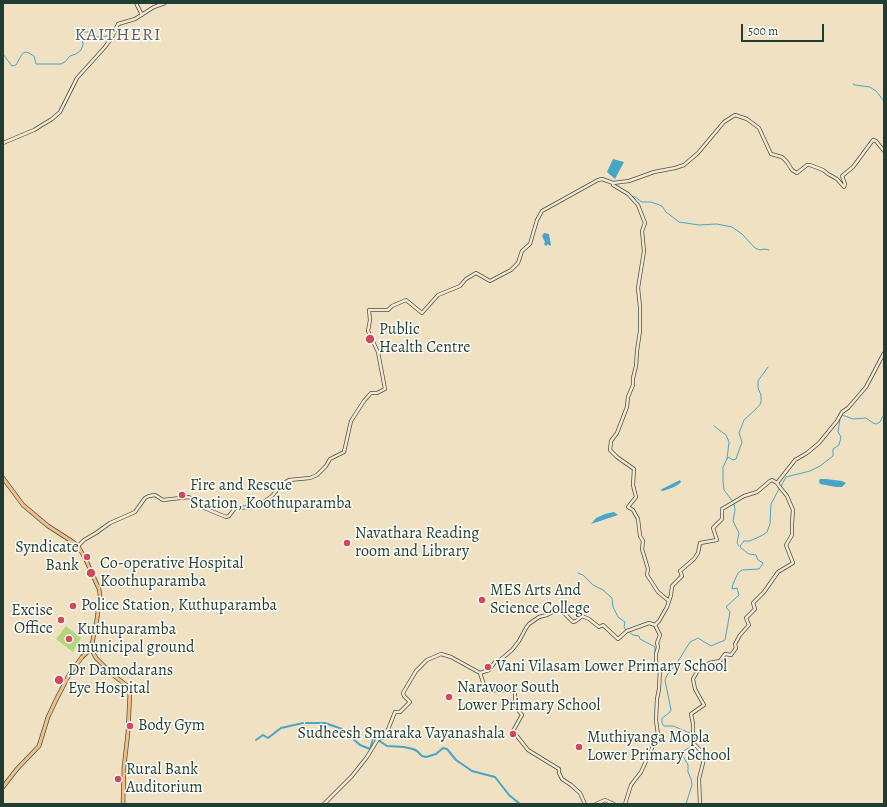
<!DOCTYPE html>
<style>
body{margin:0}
#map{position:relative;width:887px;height:807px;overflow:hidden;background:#f1e1c3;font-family:Alegreya,serif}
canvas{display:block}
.frame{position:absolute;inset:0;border:4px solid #1f3d34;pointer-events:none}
.scale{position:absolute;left:741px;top:24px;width:83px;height:18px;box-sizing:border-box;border:2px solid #1f3d34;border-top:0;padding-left:5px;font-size:12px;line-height:14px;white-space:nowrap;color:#1f3d34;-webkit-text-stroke:3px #fdfcf7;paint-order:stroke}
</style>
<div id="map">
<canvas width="887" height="807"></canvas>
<div class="frame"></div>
<div class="scale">500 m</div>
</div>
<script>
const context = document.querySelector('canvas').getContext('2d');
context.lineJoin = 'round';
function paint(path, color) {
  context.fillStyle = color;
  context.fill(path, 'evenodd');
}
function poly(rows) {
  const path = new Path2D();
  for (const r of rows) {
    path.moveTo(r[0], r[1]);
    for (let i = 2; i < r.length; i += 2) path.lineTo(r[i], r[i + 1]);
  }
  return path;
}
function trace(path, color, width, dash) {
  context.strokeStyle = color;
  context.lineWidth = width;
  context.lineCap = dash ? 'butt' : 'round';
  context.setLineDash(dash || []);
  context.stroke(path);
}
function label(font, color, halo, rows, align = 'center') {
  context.font = font + ' Alegreya,serif';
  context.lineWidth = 3;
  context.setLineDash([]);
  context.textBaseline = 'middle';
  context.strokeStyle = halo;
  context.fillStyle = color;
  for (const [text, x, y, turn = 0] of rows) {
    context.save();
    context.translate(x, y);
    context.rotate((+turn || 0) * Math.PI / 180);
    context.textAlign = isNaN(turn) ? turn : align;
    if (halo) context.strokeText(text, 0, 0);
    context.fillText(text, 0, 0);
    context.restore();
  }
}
const green = poly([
 [66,626,81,638,73,652,56,639]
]);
const water = poly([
 [613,159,624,162,615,179,607,172],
 [544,233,549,234,551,245,550,246,548,244,546,246,544,244,545,242,542,236],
 [820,479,826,479,842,481,846,483,842,487,836,487,820,484,819,481],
 [680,480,681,482,679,484,674,487,663,491,660,490],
 [614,512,618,515,591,524,596,518,605,514]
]);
const stream = poly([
 [3,54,12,66,16,65,22,54,25,52,29,53,34,56,36,64,61,64,65,62,70,56,76,54,81,50,83,45,82,34,84,32,89,32,93,36,98,37,107,36,111,37],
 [853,84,855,85,870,87,876,91,884,101],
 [631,196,635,197,642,202,651,202,662,206,666,212,679,222,699,225,717,224,732,227,742,234,755,248,760,250,764,249,769,250],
 [714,426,726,435,729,442,727,459,723,467,723,481,724,490,733,502],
 [727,459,728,457,733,460,736,459,742,442,739,433,744,420,757,408,761,403,761,395,758,388,758,381,768,367],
 [781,486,786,477,810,471,820,466,833,456,833,449,839,445,841,437,838,432,840,419,842,415,853,419,866,418,873,423,876,424,880,422,884,414],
 [734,504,735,510,733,521,739,533,737,543,739,546],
 [578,573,583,575,593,585,603,590,612,598,613,607,618,617,625,622,624,627,626,630],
 [629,632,633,635,639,636,640,639,655,647,655,658],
 [692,738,690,733,673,726,664,726,662,723,662,718,669,713,671,710,665,680,667,675,677,663,690,642,698,638,711,646,725,640,730,612,726,607,739,595,737,588,732,589,733,584,738,573,742,570,759,569,762,565,763,563,758,560,756,555,749,554,741,548,740,546,744,541,750,541,763,535,767,532,770,524,771,504,779,489],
 [686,804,692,785,691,779,688,772,688,765,682,754,682,752,690,747,692,743]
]);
const canal = poly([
 [306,723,325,723,342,729,360,745,370,749,373,739,376,739],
 [256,740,263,735,268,738,281,728,303,723],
 [378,740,387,746,404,747,413,749,417,751,422,756,426,757,436,754,443,748,447,749,456,760,472,771,495,777,509,795,520,804]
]);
const secondary = poly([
 [136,3,142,15],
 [3,143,34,130,52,119,60,112,77,78,105,47,112,37,118,24,135,19,154,7,165,3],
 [613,183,613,185,628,194,638,205,645,223,642,231,644,251,638,288,640,307,640,331,637,351,636,366,633,378,633,385,628,397,627,407,617,433,611,441,610,450,617,457,634,469,633,485,636,497,628,507,633,510,638,519,640,536,643,541,642,549,648,569,647,575,658,592,669,601],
 [78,546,84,540,96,533,110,523,135,512,145,498,149,496,155,495,163,500,189,497,202,507,226,517,229,516,235,508,254,507,261,504,272,496,282,484,289,480,310,478,317,475,326,466,330,459,344,452,351,421,364,401,371,393,377,393,385,389,378,352,368,331,370,320,369,310,388,310,392,306,406,300,422,313,438,295,460,286,466,279,476,273,490,281,511,270,518,263,522,251,530,244,537,220,542,211,598,180,602,179,613,183,629,181,654,172,675,168,684,165,698,153,724,122,735,115,747,119,759,128,771,154,782,157,787,162,792,170,797,173,807,165,810,165,823,170,828,174,837,179,844,187,845,184,842,176,853,167,873,140,876,141,884,151],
 [480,673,489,670,495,662,499,661,512,650,519,641,526,628,529,624,539,617,547,615,558,609,560,609,573,622,576,621,582,616,589,619,599,627,603,625,618,639,627,631,649,623,655,625],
 [324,804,352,776,367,757,378,739,385,737,395,712,400,712,410,702,404,696,403,693,416,671,427,660,441,654,451,657,480,673,486,691,499,690,515,691,515,706,522,715,513,731,528,750,559,769,559,773,562,779,571,785,580,793,585,804],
 [596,804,605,800,614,804],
 [625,804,631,785,641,772,658,735,656,720,657,699,659,689,660,669,656,662,656,654,658,647,657,643,660,635,655,625,659,621,667,607,671,595,672,586,682,576,680,571,694,559,698,553,700,543,717,540,713,528,722,519,722,509,744,496,757,492,770,481,772,480,777,483,795,460,807,453,819,443,837,421,842,412,848,408,866,387,884,353],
 [700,804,699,779,704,759,702,752,693,743,693,724,691,714,704,705,695,689,693,679,697,672,709,663,720,661,725,654,731,655,736,648,735,644,740,635,749,625,746,618,755,609,753,603,764,592,778,572,793,563,786,545,792,535,792,523,793,510,787,496,779,486,777,483]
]);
const primary = poly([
 [3,478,23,505,48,526,73,542,78,546,86,560,99,589,100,595,97,619,91,649,96,658,112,674,126,685,130,691,128,732,124,767,123,804],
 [3,787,17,769,39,746,48,717,56,700,69,675,82,657,91,649]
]);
const markers = [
 [370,339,5,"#d1495b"],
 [182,495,4,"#d1495b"],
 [347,543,4,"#d1495b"],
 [87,557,4,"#d1495b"],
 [91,573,5,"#d1495b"],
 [482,600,4,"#d1495b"],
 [73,606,4,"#d1495b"],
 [61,620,4,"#d1495b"],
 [69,639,4,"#d1495b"],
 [488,667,4,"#d1495b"],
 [59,680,5,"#d1495b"],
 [449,697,4,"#d1495b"],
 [130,726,4,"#d1495b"],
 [513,734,4,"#d1495b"],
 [579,747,4,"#d1495b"],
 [118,779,4,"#d1495b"]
];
const poiNames = [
 ["Public",379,330],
 ["Health Centre",379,348],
 ["Fire and Rescue",190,486],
 ["Station, Koothuparamba",190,504],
 ["Navathara Reading",355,534],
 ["room and Library",355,552],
 ["Syndicate",79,548,"right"],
 ["Bank",79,566,"right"],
 ["Co-operative Hospital",100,564],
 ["Koothuparamba",100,582],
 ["MES Arts And",490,591],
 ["Science College",490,609],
 ["Police Station, Kuthuparamba",81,606],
 ["Excise",53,611,"right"],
 ["Office",53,629,"right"],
 ["Kuthuparamba",77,630],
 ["municipal ground",77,648],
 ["Vani Vilasam Lower Primary School",496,667],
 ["Dr Damodarans",68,671],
 ["Eye Hospital",68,689],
 ["Naravoor South",457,688],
 ["Lower Primary School",457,706],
 ["Body Gym",138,726],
 ["Sudheesh Smaraka Vayanashala",505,734,"right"],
 ["Muthiyanga Mopla",587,738],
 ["Lower Primary School",587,756],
 ["Rural Bank",126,770],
 ["Auditorium",126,788]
];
const quarterNames = [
 ["KAITHERI",118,36]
];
paint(green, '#b2d57d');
paint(water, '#47a6c6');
trace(stream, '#47a6c6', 1);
trace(canal, '#47a6c6', 2);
trace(secondary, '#3e5649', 4);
trace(primary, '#3e5649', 4.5);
trace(secondary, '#fce5cf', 2.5);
trace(primary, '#f7bd88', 3);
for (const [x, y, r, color] of markers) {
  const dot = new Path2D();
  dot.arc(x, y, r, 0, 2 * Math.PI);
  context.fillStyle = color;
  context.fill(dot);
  trace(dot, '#fdfcf7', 1.5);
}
label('16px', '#1f3d34', '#fdfcf7', poiNames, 'left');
context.letterSpacing = '1px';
label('18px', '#585d62', '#fdfcf7', quarterNames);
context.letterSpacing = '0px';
</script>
